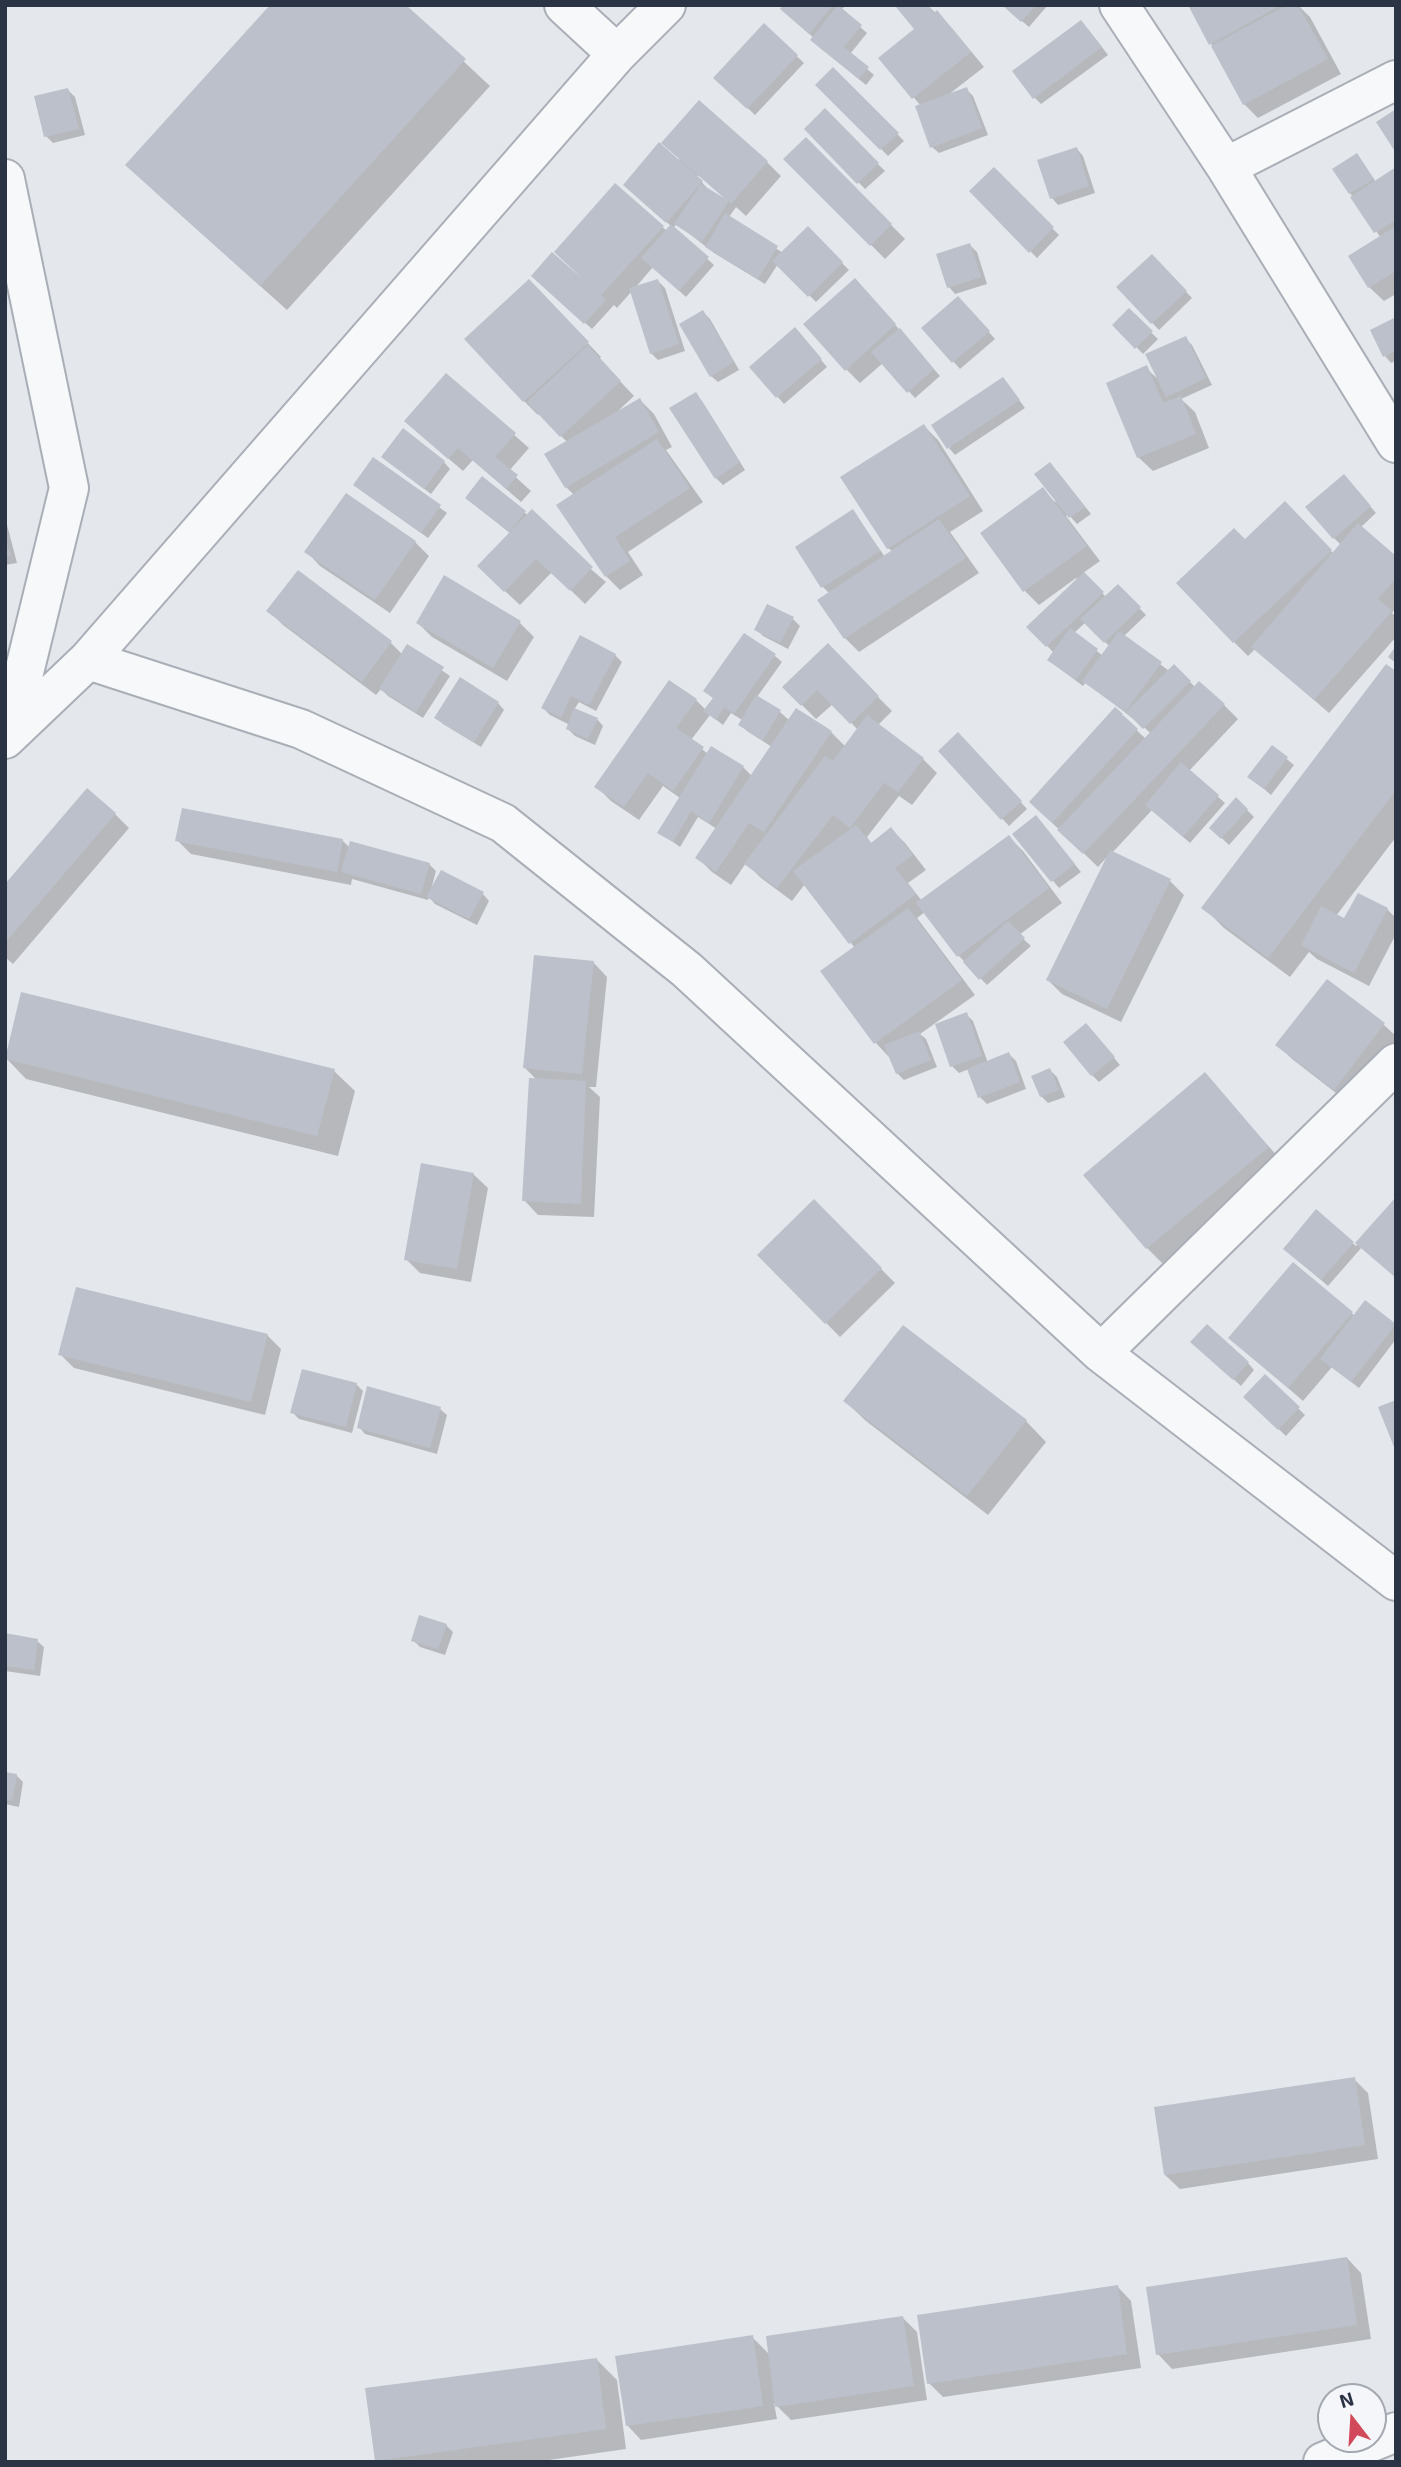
<!DOCTYPE html>
<style>
body{margin:0}
#map{position:relative;width:1401px;height:2467px;overflow:hidden;background:#e4e7ec;font-family:"Exo 2",sans-serif}
canvas{display:block}
.frame{position:absolute;inset:0;border:7px solid #2b3445;pointer-events:none}
.north{position:absolute;left:1317px;top:2383px;width:70px;height:70px;box-sizing:border-box;background:#f4f6f9;border:2px solid #a4a8b1;border-radius:50%;rotate:343deg;font-size:19px;font-weight:700;line-height:28px;text-align:center;color:#2b3445}
.north::after{content:'';display:block;margin:auto;width:24px;height:32px;background:#d1495b;clip-path:polygon(50% 0,100% 100%,50% 72%,0 100%)}
</style>
<div id="map">
<canvas width="1401" height="2467"></canvas>
<div class="frame"></div>
<div class="north">N</div>
</div>
<script>
const context = document.querySelector('canvas').getContext('2d');
context.lineJoin = 'round';
function paint(path, color) {
  context.fillStyle = color;
  context.fill(path, 'evenodd');
}
function poly(rows) {
  const path = new Path2D();
  for (const r of rows) {
    path.moveTo(r[0], r[1]);
    for (let i = 2; i < r.length; i += 2) path.lineTo(r[i], r[i + 1]);
  }
  return path;
}
function trace(path, color, width, dash) {
  context.strokeStyle = color;
  context.lineWidth = width;
  context.lineCap = dash ? 'butt' : 'round';
  context.setLineDash(dash || []);
  context.stroke(path);
}
const shadow = poly([
 [403,5,490,86,287,310,153,190],
 [786,5,842,5,844,7,841,10,867,33,850,54,874,75,866,85,819,47,812,40,814,38,789,16],
 [901,5,927,5,951,27,984,67,948,95,966,89,973,96,988,135,939,153,932,147,921,106,880,58,916,29],
 [1003,5,1048,5,1029,27],
 [1190,5,1298,5,1310,17,1341,74,1258,118,1244,104],
 [764,25,804,63,755,115,716,78],
 [1088,29,1108,55,1041,104,1034,97],
 [833,69,904,141,888,156,818,85],
 [68,90,75,97,85,135,53,143,46,136],
 [825,111,885,171,865,189,807,129],
 [806,139,905,239,885,259,786,159],
 [1077,149,1083,156,1095,193,1058,205,1052,198],
 [1357,155,1376,182,1396,169,1396,294,1384,301,1369,287,1381,238,1350,193],
 [680,159,767,162,781,176,746,216,736,207,729,217,783,253,808,229,849,270,816,302,778,264,765,284,714,253,677,224,673,228,714,265,686,297,653,267,635,288,658,281,665,288,685,351,658,360,651,353,632,291,617,308,614,305,592,329,540,283,586,284,615,186,667,231,671,226,632,191],
 [699,175,728,201,708,189,697,177],
 [994,170,1059,235,1037,258,972,192],
 [970,245,977,252,987,284,955,294,949,287],
 [1152,257,1192,298,1159,330,1118,287],
 [869,295,940,376,915,398,883,363,860,383,846,369],
 [543,296,601,357,599,359,634,396,618,411,640,400,654,414,672,447,666,450,703,502,628,552,643,575,620,590,606,576,574,495,566,487,567,442,540,414,538,415,524,401,467,339],
 [965,305,995,339,960,369,923,328],
 [1129,311,1158,339,1143,354,1115,325],
 [703,312,710,319,739,370,718,382,711,376],
 [1396,319,1396,361,1391,363,1385,356],
 [801,336,827,367,784,404,751,367],
 [1185,338,1192,345,1212,385,1181,399,1195,412,1209,448,1153,471,1138,457,1146,368,1160,381],
 [446,375,529,448,509,471,531,491,521,502,473,460,463,471,421,435],
 [1009,386,1025,408,955,455,949,448],
 [695,394,702,401,745,470,723,485,716,478],
 [924,426,938,440,983,511,950,532,979,573,859,652,845,638,820,601,830,594,823,587,798,548,853,511,885,557,893,552,888,548],
 [373,459,447,513,428,538,362,491],
 [444,462,450,469,431,494,390,463],
 [1057,471,1091,514,1077,524,1068,514,1066,516,1100,561,1083,573,1106,597,1118,586,1146,615,1124,636,1169,671,1174,666,1195,687,1224,705,1238,719,1189,771,1225,803,1190,843,1152,810,1112,853,1170,881,1184,895,1121,1022,1062,994,1048,980,1107,857,1098,867,1045,816,1115,710,1146,739,1151,734,1133,716,1132,718,1086,682,1083,686,1056,666,1054,653,1029,627,1078,580,1076,578,1039,605,1025,591,982,533,1043,490,1055,502,1057,500],
 [1086,622,1110,647,1103,656,1074,633],
 [1350,483,1376,513,1360,528,1396,558,1396,608,1392,613,1396,617,1396,637,1329,713,1255,649,1248,656,1234,642,1245,542,1285,504,1334,554,1341,545,1334,538],
 [474,504,525,513,606,582,585,604,552,572,520,605,493,580,511,534],
 [5,517,17,563,5,565],
 [415,542,429,556,390,613,320,566,306,551],
 [298,573,391,643,402,654,407,646,450,676,423,718,388,696,381,689,376,695,283,625,269,611],
 [445,578,520,623,534,637,507,681,432,637,418,623],
 [767,606,793,619,800,626,788,649,763,636,756,629],
 [581,637,615,655,622,662,596,711,579,702,574,710,597,719,603,726,595,745,575,736,568,729,570,725,550,715,543,708],
 [827,646,892,711,878,725,923,759,937,773,912,805,899,796,867,837,872,844,891,829,905,843,926,870,908,883,922,901,1009,837,1023,851,1062,903,1019,935,1031,946,987,985,958,955,925,912,917,918,975,995,920,1034,926,1039,937,1067,904,1080,897,1073,889,1057,875,1042,855,948,805,884,792,901,761,878,746,863,731,885,712,872,698,858,717,829,698,817,680,847,659,832,680,798,663,786,639,820,611,801,597,787,696,700,706,710,714,699,705,691,775,656,782,662,757,697,780,712,790,721,831,732,846,747,858,730,833,704,816,719,784,687],
 [731,713,742,720,740,724,747,731,772,747,752,776,743,767,712,748,708,754,691,740,710,715,723,725],
 [1396,673,1396,837,1336,916,1345,921,1387,909,1396,918,1396,934,1369,986,1317,959,1309,952,1290,977,1224,928,1204,908],
 [498,703,504,710,481,747,443,724,436,717],
 [965,741,1027,809,1009,826,940,751],
 [1272,747,1294,765,1271,795,1250,777],
 [1236,799,1254,817,1229,845,1211,828],
 [115,814,129,828,13,964,5,957,5,887],
 [1042,824,1081,872,1059,888,1014,834],
 [177,840,342,840,350,848,429,864,436,871,431,890,483,894,489,901,477,925,435,904,429,897,428,900,352,879,351,885,191,854],
 [593,962,607,977,596,1087,589,1087,600,1097,594,1217,538,1215,524,1200,538,1081,524,1067],
 [1327,981,1384,1025,1396,1036,1396,1042,1349,1103,1292,1059,1278,1045],
 [966,1014,973,1021,988,1063,1009,1054,1016,1061,1026,1089,987,1104,980,1097,969,1069,959,1073,952,1066],
 [1092,1032,1120,1065,1099,1082,1092,1075],
 [6,1058,334,1071,355,1091,338,1156,26,1079],
 [1050,1070,1057,1077,1065,1097,1048,1103,1041,1096],
 [1205,1075,1288,1168,1168,1269,1147,1248,1085,1175],
 [473,1174,488,1188,471,1282,420,1273,406,1259],
 [1396,1200,1362,1247,1328,1286,1292,1255,1316,1212,1356,1246],
 [814,1201,895,1283,840,1337,759,1255],
 [1293,1265,1355,1316,1365,1302,1396,1326,1396,1339,1359,1388,1332,1367,1303,1401,1230,1338],
 [267,1335,281,1349,265,1415,74,1368,60,1354],
 [1199,1348,1248,1363,1254,1370,1241,1386],
 [1265,1376,1305,1415,1286,1436,1245,1397],
 [356,1384,363,1391,352,1433,299,1419,292,1412],
 [845,1401,1026,1421,1046,1442,988,1515,866,1421],
 [440,1409,447,1415,437,1454,365,1434,359,1427],
 [446,1625,453,1632,445,1655,420,1647,413,1640],
 [5,1635,37,1641,44,1647,40,1676,5,1671],
 [5,1773,16,1775,23,1782,19,1807,5,1804],
 [1354,2079,1368,2093,1378,2159,1180,2189,1165,2175],
 [1347,2258,1361,2273,1371,2339,1172,2369,1158,2354],
 [1117,2286,1131,2301,1141,2368,943,2397,929,2383],
 [903,2318,917,2332,927,2400,791,2420,774,2403,777,2419,641,2440,627,2425,752,2337,770,2355],
 [596,2359,617,2380,626,2449,535,2462,378,2462,376,2460]
]);
const building = poly([
 [270,5,406,5,466,59,260,286,125,165],
 [783,5,833,5,809,34,780,9],
 [838,5,862,25,844,47,869,67,859,79,810,40],
 [899,5,927,5,934,13,937,10,971,52,912,99,878,58,914,29,896,7],
 [1002,5,1036,5,1021,22],
 [1188,5,1281,5,1209,45],
 [1287,5,1298,5,1328,59,1243,105,1211,46],
 [1081,20,1102,47,1033,99,1012,71],
 [764,23,798,55,747,109,713,78],
 [833,67,899,133,880,150,815,85],
 [967,87,982,128,930,148,915,106],
 [68,88,79,129,44,137,34,96],
 [699,100,768,161,731,204,661,143],
 [825,108,879,163,857,184,804,129],
 [1396,109,1396,153,1376,122],
 [806,137,892,224,870,246,783,159],
 [659,142,703,181,666,223,623,185],
 [1077,147,1089,186,1050,199,1037,160],
 [1357,153,1374,179,1349,194,1332,169],
 [994,167,1054,227,1029,253,969,191],
 [1396,167,1396,220,1374,233,1350,197],
 [615,183,664,226,601,295,606,300,584,324,531,276,552,252,584,280,554,252],
 [701,184,729,201,702,242,674,224],
 [725,213,778,246,758,279,705,247],
 [671,224,709,257,679,291,641,258],
 [808,226,843,262,808,297,772,261],
 [1396,226,1396,271,1368,288,1348,256],
 [970,243,981,277,947,288,936,254],
 [1152,254,1187,291,1151,324,1116,287],
 [855,278,896,324,845,371,803,324],
 [529,279,589,342,523,402,464,339],
 [658,279,679,344,650,354,629,288],
 [958,296,990,331,952,363,921,328],
 [1129,308,1153,331,1135,349,1112,325],
 [703,310,734,362,710,377,679,324],
 [1396,317,1396,351,1383,357,1370,330],
 [795,327,822,359,776,398,749,367],
 [900,328,934,369,907,393,871,352],
 [1186,336,1206,378,1166,397,1145,354],
 [588,345,621,381,560,437,527,402],
 [1147,365,1163,403,1181,396,1196,434,1137,458,1106,383],
 [446,373,516,433,495,457,518,475,506,489,458,448,448,459,404,421],
 [1003,377,1020,400,947,449,931,425],
 [696,392,740,462,715,479,669,408],
 [640,398,659,432,565,488,544,454],
 [924,424,970,496,887,549,840,477],
 [403,428,445,461,424,489,381,457],
 [657,439,690,488,615,537,630,561,605,577,556,505],
 [373,457,441,505,421,533,353,485],
 [1050,462,1085,507,1069,518,1034,474],
 [1344,474,1371,506,1333,539,1305,507],
 [482,476,526,511,509,532,465,498],
 [1043,487,1087,546,1023,592,980,533],
 [346,493,416,541,375,600,304,552],
 [1285,501,1332,550,1233,643,1176,583,1234,528,1245,539],
 [532,509,593,567,570,591,536,559,504,592,477,566],
 [853,509,880,551,821,588,795,547],
 [939,519,966,558,844,639,817,600],
 [1358,523,1396,556,1396,578,1378,599,1392,611,1314,700,1251,647],
 [5,538,11,556,5,557],
 [298,570,392,641,362,682,266,611],
 [1084,572,1104,592,1046,647,1026,627],
 [444,575,521,621,493,668,416,623],
 [1118,584,1141,607,1104,643,1080,619],
 [767,604,794,617,780,643,754,630],
 [1070,628,1098,649,1076,680,1047,660],
 [1119,631,1162,662,1125,712,1082,681],
 [744,633,776,654,734,714,724,707,716,720,703,711,713,698,703,691],
 [580,635,616,654,589,705,571,696,561,718,541,708],
 [828,643,879,696,850,724,817,690,801,706,782,687],
 [407,644,444,667,416,712,379,689],
 [1396,646,1396,663,1388,657],
 [1174,664,1191,681,1143,729,1126,712],
 [1386,664,1396,671,1396,790,1268,958,1201,908],
 [460,677,499,702,474,742,434,718],
 [669,680,697,699,676,728,704,747,673,791,648,773,624,807,594,787],
 [1199,681,1225,704,1083,854,1057,830],
 [756,695,781,710,763,740,738,725],
 [1115,707,1123,714,1121,717,1123,715,1138,729,1052,823,1029,802],
 [574,708,598,718,588,739,566,729],
 [796,708,832,731,764,832,749,823,716,872,695,858],
 [867,715,924,758,898,792,884,783,850,828,833,815,777,888,744,864,825,756,833,761],
 [958,732,1022,801,1001,820,938,751],
 [1272,745,1288,757,1264,789,1247,777],
 [711,746,744,766,709,823,691,811,673,842,657,833],
 [1181,762,1219,795,1183,837,1145,805],
 [87,788,116,813,5,943,5,884],
 [1236,797,1248,809,1221,839,1209,828],
 [182,808,343,839,337,872,175,841],
 [1036,815,1075,864,1051,882,1012,834],
 [856,825,871,843,891,827,913,855,895,868,916,894,849,944,793,871],
 [1009,835,1049,888,957,957,916,903],
 [350,841,430,863,421,894,341,872],
 [1110,850,1171,879,1107,1009,1046,980],
 [441,870,484,892,469,919,426,897],
 [1358,893,1388,908,1354,973,1301,945,1321,906,1344,918],
 [908,908,962,980,874,1044,820,971],
 [1008,921,1025,938,979,980,963,962],
 [534,955,594,961,582,1074,523,1068],
 [1327,979,1385,1023,1334,1090,1275,1045],
 [21,992,335,1069,317,1136,5,1059],
 [967,1012,982,1056,950,1067,935,1024],
 [1086,1023,1115,1057,1091,1076,1063,1042],
 [919,1031,931,1060,896,1074,884,1045],
 [1009,1052,1020,1082,978,1098,967,1069],
 [1050,1068,1059,1090,1040,1097,1031,1076],
 [1205,1072,1269,1147,1146,1249,1083,1175],
 [529,1078,586,1081,581,1204,522,1201],
 [421,1163,474,1173,457,1269,404,1260],
 [1396,1197,1396,1278,1355,1243],
 [814,1199,882,1268,825,1324,757,1255],
 [1316,1209,1354,1242,1321,1280,1283,1249],
 [1293,1262,1353,1312,1288,1388,1228,1338],
 [76,1287,268,1334,251,1402,58,1355],
 [1365,1300,1396,1324,1351,1382,1320,1359],
 [1207,1324,1249,1362,1233,1380,1190,1342],
 [903,1325,1027,1420,967,1496,843,1401],
 [302,1369,357,1383,346,1427,290,1413],
 [1265,1374,1300,1407,1278,1430,1243,1397],
 [367,1386,441,1407,430,1448,357,1428],
 [1396,1400,1396,1452,1378,1407],
 [419,1615,447,1624,438,1649,411,1641],
 [5,1633,38,1639,34,1670,5,1666],
 [5,1772,17,1774,12,1801,5,1799],
 [1355,2077,1365,2145,1164,2175,1154,2107],
 [1347,2257,1357,2325,1156,2355,1146,2287],
 [1118,2285,1127,2354,927,2384,917,2315],
 [903,2316,914,2386,775,2407,766,2336],
 [753,2335,763,2406,626,2426,615,2356],
 [597,2358,606,2429,375,2461,365,2388]
]);
const minor = poly([
 [564,5,617,54],
 [1119,5,1226,167,1396,443],
 [1226,167,1396,80],
 [5,179,69,488,9,734,7,733],
 [88,660,301,729,503,823,687,970,1101,1353,1396,1581],
 [5,739,88,660,617,54,666,5],
 [1101,1353,1396,1063],
 [1323,2462,1396,2432]
]);
paint(shadow, '#0003');
paint(building, '#bbc0ca');
trace(minor, '#a9aeb7', 42);
trace(minor, '#f7f8fa', 38);
</script>
